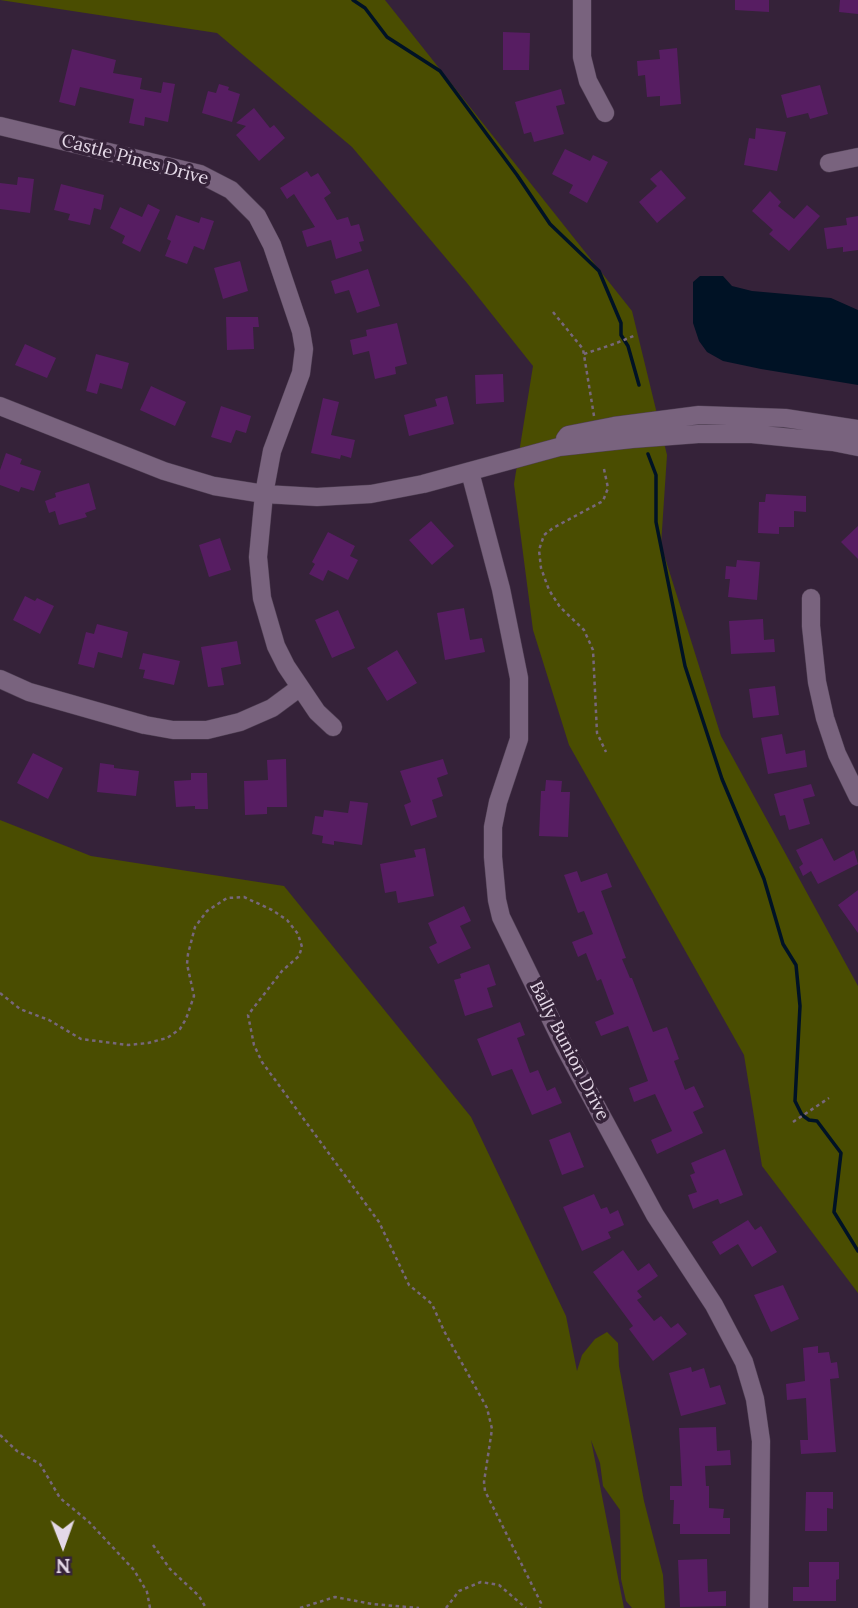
<!DOCTYPE html>
<style>
body{margin:0}
#map{position:relative;width:858px;height:1608px;overflow:hidden;background:#352239;font-family:Lora,serif}
canvas{display:block}
.north{position:absolute;left:28px;top:1510px;width:70px;height:70px;-webkit-text-stroke:5px #352239;paint-order:stroke;rotate:179deg;font-size:19px;font-weight:700;line-height:28px;text-align:center;color:#e4d8e7}
.north::after{content:'';display:block;margin:auto;width:24px;height:32px;background:#e4d8e7;clip-path:polygon(50% 0,100% 100%,50% 72%,0 100%)}
</style>
<div id="map">
<canvas width="858" height="1608"></canvas>
<div class="north">N</div>
</div>
<script>
const context = document.querySelector('canvas').getContext('2d');
context.lineJoin = 'round';
function paint(path, color) {
  context.fillStyle = color;
  context.fill(path, 'evenodd');
}
function poly(rows) {
  const path = new Path2D();
  for (const r of rows) {
    path.moveTo(r[0], r[1]);
    for (let i = 2; i < r.length; i += 2) path.lineTo(r[i], r[i + 1]);
  }
  return path;
}
function trace(path, color, width, dash) {
  context.strokeStyle = color;
  context.lineWidth = width;
  context.lineCap = dash ? 'butt' : 'round';
  context.setLineDash(dash || []);
  context.stroke(path);
}
function label(font, color, halo, rows, align = 'center') {
  context.font = font + ' Lora,serif';
  context.lineWidth = 7;
  context.setLineDash([]);
  context.textBaseline = 'middle';
  context.strokeStyle = halo;
  context.fillStyle = color;
  for (const [text, x, y, turn = 0] of rows) {
    context.save();
    context.translate(x, y);
    context.rotate((+turn || 0) * Math.PI / 180);
    context.textAlign = isNaN(turn) ? turn : align;
    if (halo) context.strokeText(text, 0, 0);
    context.fillText(text, 0, 0);
    context.restore();
  }
}
const green = poly([
 [0,0,385,0,632,311,667,455,661,545,721,736,858,986,858,1293,762,1166,744,1055,569,745,533,630,514,484,533,366,467,283,352,147,217,33],
 [0,820,91,856,284,886,471,1117,566,1316,577,1371,582,1355,595,1339,607,1332,618,1343,619,1366,644,1501,663,1575,665,1608,632,1608,626,1601,621,1579,620,1510,603,1486,600,1463,591,1440,624,1608,0,1608]
]);
const water = poly([
 [700,276,723,276,732,286,752,291,831,298,858,310,858,385,761,369,723,361,707,352,699,341,693,323,693,282]
]);
const stream = poly([
 [353,0,365,8,387,37,440,71,517,175,550,224,599,271,621,323,621,335,628,346,639,385],
 [648,454,656,475,656,522,685,666,722,779,764,879,783,944,796,965,800,1006,795,1101,802,1115,809,1120,817,1121,841,1153,834,1212,858,1251]
]);
const building = poly([
 [735,0,769,0,769,12,735,10],
 [840,0,858,0,858,14,839,12],
 [503,32,530,33,529,70,503,70],
 [677,48,681,104,660,106,660,96,647,97,645,75,638,76,637,61,660,59,659,50],
 [72,49,116,60,113,73,142,78,140,89,161,93,163,82,175,84,168,122,145,117,144,126,129,123,134,99,80,87,75,106,59,102],
 [219,84,229,87,228,90,240,94,232,122,202,113,208,91,216,93],
 [820,85,828,114,810,119,808,113,787,118,781,95],
 [561,89,565,104,556,106,564,134,534,142,531,132,524,134,515,102],
 [254,108,270,128,274,125,285,138,259,161,236,135,246,126,236,123],
 [756,128,786,132,777,171,744,165,749,138,755,139],
 [565,149,590,161,593,155,608,162,587,203,569,193,573,185,552,174],
 [661,170,686,198,657,223,639,202,657,186,650,179],
 [307,171,311,177,318,173,331,193,324,198,337,220,348,217,351,226,359,224,364,241,359,242,362,251,336,259,331,240,307,247,302,231,315,227,294,194,287,199,280,188],
 [18,177,34,179,30,213,0,209,0,183,17,185],
 [61,184,104,195,101,210,94,208,90,225,68,220,70,214,54,210],
 [770,191,781,202,778,206,794,219,807,205,820,216,789,251,769,234,773,230,752,211],
 [148,204,160,210,140,252,122,243,125,236,110,228,120,207,142,217],
 [176,215,199,223,201,217,214,221,204,250,194,246,187,264,165,256,171,241,167,239],
 [858,216,858,250,843,252,843,247,827,249,824,228,847,225,846,218],
 [240,261,248,291,223,299,214,268],
 [368,269,380,306,357,313,349,290,335,294,331,281],
 [226,317,258,317,259,327,253,327,254,349,227,350],
 [397,323,407,364,395,367,396,374,375,379,369,351,353,355,350,340,367,336,366,330],
 [25,344,56,358,47,378,15,365],
 [96,354,129,363,122,389,100,383,97,394,86,391],
 [503,374,504,402,476,404,475,375],
 [151,386,186,402,175,426,140,410],
 [447,396,454,424,409,436,404,415,437,406,435,399],
 [323,398,339,402,331,435,355,440,351,458,341,455,340,459,311,453],
 [221,406,251,416,246,433,236,430,231,443,211,437],
 [6,453,22,459,20,464,41,471,34,491,21,487,19,492,0,485,0,470],
 [89,483,96,509,85,513,87,517,59,525,55,511,49,513,45,501,56,497,55,493],
 [766,494,806,496,806,512,794,511,794,527,779,527,779,534,758,533,759,502,765,502],
 [431,521,454,546,432,565,409,540],
 [858,526,858,559,841,542],
 [328,532,355,546,350,556,358,560,348,580,328,570,323,581,309,574,315,564,312,562],
 [220,538,231,570,209,577,199,545],
 [737,560,760,562,757,600,728,597,730,579,725,579,726,566,736,567],
 [25,596,35,601,37,598,54,606,40,634,13,620],
 [464,608,470,640,482,638,485,652,445,660,437,613],
 [338,610,355,648,332,658,315,620],
 [763,619,764,640,774,639,775,652,731,654,729,621],
 [97,624,128,632,122,658,98,652,94,668,78,664,86,632,94,634],
 [237,641,241,664,221,668,224,685,208,687,201,647],
 [397,650,417,683,387,701,367,668],
 [143,653,180,661,174,685,143,678,145,670,139,669],
 [775,686,779,715,753,718,749,689],
 [782,734,786,754,805,750,807,767,768,774,761,738],
 [33,753,63,768,48,799,17,783],
 [286,759,287,807,267,807,267,814,245,815,244,781,268,780,267,760],
 [443,759,448,774,437,778,443,796,432,800,437,817,411,826,404,805,411,802,400,771],
 [100,763,114,765,114,768,139,771,136,796,97,792],
 [191,773,207,773,208,809,195,809,195,806,176,807,174,781,191,780],
 [546,780,562,781,561,792,570,792,568,837,539,836,541,791,545,791],
 [811,784,815,796,803,799,810,824,789,830,785,815,780,816,774,794],
 [350,801,368,803,362,845,334,841,334,845,322,843,323,836,312,834,315,816,323,817,324,810,348,813],
 [822,838,834,861,854,850,858,864,818,884,811,871,803,876,799,867,803,864,796,850],
 [425,848,434,896,398,903,396,891,385,893,380,864,416,857,414,850],
 [577,871,581,882,607,873,612,887,601,891,626,958,622,959,630,978,632,978,653,1032,667,1027,679,1059,674,1061,685,1090,694,1086,704,1107,693,1112,703,1133,657,1154,651,1140,672,1131,655,1094,634,1102,629,1088,648,1081,628,1026,601,1036,595,1022,614,1014,601,979,597,981,586,953,578,957,572,942,593,934,584,911,578,913,564,875],
 [858,890,858,933,838,905],
 [464,906,471,921,460,926,471,948,438,964,429,947,437,943,428,923],
 [489,964,496,985,487,988,493,1007,465,1016,454,980,461,978,460,974],
 [520,1022,525,1035,517,1038,530,1073,538,1070,547,1091,555,1087,562,1103,532,1115,512,1069,492,1076,477,1039],
 [570,1132,584,1167,562,1175,549,1140],
 [725,1149,743,1195,720,1204,718,1199,693,1209,688,1195,697,1192,690,1175,695,1173,691,1163],
 [594,1194,601,1209,607,1207,610,1214,618,1210,624,1225,608,1232,611,1238,582,1251,563,1207],
 [748,1220,755,1230,761,1226,777,1252,752,1267,738,1244,720,1255,712,1242],
 [623,1250,638,1271,649,1263,658,1276,637,1291,642,1297,637,1300,654,1321,661,1316,671,1328,678,1323,687,1334,653,1361,629,1329,633,1326,593,1272],
 [783,1285,799,1319,771,1332,754,1295],
 [818,1346,818,1353,829,1352,831,1363,837,1362,839,1378,830,1379,836,1452,801,1454,800,1440,808,1440,806,1398,787,1400,786,1384,805,1381,803,1348],
 [691,1367,692,1372,704,1368,710,1388,720,1385,726,1404,681,1416,669,1373],
 [716,1427,717,1451,730,1450,731,1465,705,1466,706,1486,709,1486,709,1508,724,1509,723,1518,730,1518,730,1534,680,1534,680,1524,673,1524,674,1500,670,1500,670,1486,682,1486,679,1428],
 [806,1492,833,1492,833,1509,827,1508,827,1531,805,1531],
 [707,1559,708,1592,726,1591,726,1606,680,1607,678,1560],
 [809,1562,839,1562,839,1579,836,1580,836,1601,793,1601,793,1587,809,1587]
]);
const path = poly([
 [553,312,583,349,594,416],
 [584,354,614,344,636,335],
 [604,469,608,488,603,501,553,528,544,535,539,550,541,568,549,590,560,607,584,630,593,650,597,733,606,752],
 [0,993,20,1009,49,1020,81,1039,128,1045,148,1043,167,1038,180,1029,186,1019,194,996,187,964,188,954,195,927,207,911,227,898,244,897,272,910,287,920,298,934,302,947,299,956,282,971,248,1015,254,1045,262,1062,379,1222,409,1285,432,1304,444,1331,487,1408,492,1429,484,1482,485,1491,541,1603,540,1608],
 [793,1122,829,1098],
 [0,1435,17,1451,40,1464,60,1498,89,1522,134,1570,147,1592,150,1608],
 [153,1545,170,1569,199,1596,206,1608],
 [300,1608,335,1597,372,1604,419,1608],
 [446,1608,459,1591,481,1582,499,1585,526,1608]
]);
const minor = poly([
 [582,0,582,57,588,81,605,113],
 [0,126,200,174,231,190,257,216,272,245,301,331,304,349,301,373,272,451,264,494,258,557,262,598,276,646,286,666,317,712,333,727],
 [829,163,858,157],
 [0,406,164,471,214,486,264,494,317,497,371,494,423,484,559,447,632,439,698,434,752,434,833,442,858,447],
 [565,439,568,435,614,426,699,415,785,418,858,429],
 [470,472,501,589,519,678,519,739,498,802,493,827,493,857,497,900,501,917,565,1048,655,1215,714,1305,744,1362,755,1399,761,1441,759,1608],
 [811,598,811,626,817,682,825,718,837,754,858,797],
 [0,679,29,692,145,725,173,730,207,730,240,722,272,708,299,688]
]);
const streetNames = [
 ["Castle Pines Drive",135,160,15],
 ["Bally Bunion Drive",569,1051,63]
];
paint(green, '#4a4d01');
paint(water, '#001225');
trace(stream, '#001225', 3.5);
paint(building, '#571d62');
trace(minor, '#504054', 19);
trace(path, '#77677b', 2.5, [3.5, 3.5]);
trace(minor, '#79637e', 18);
label('18px', '#e4d8e7', '#352239', streetNames);
</script>
